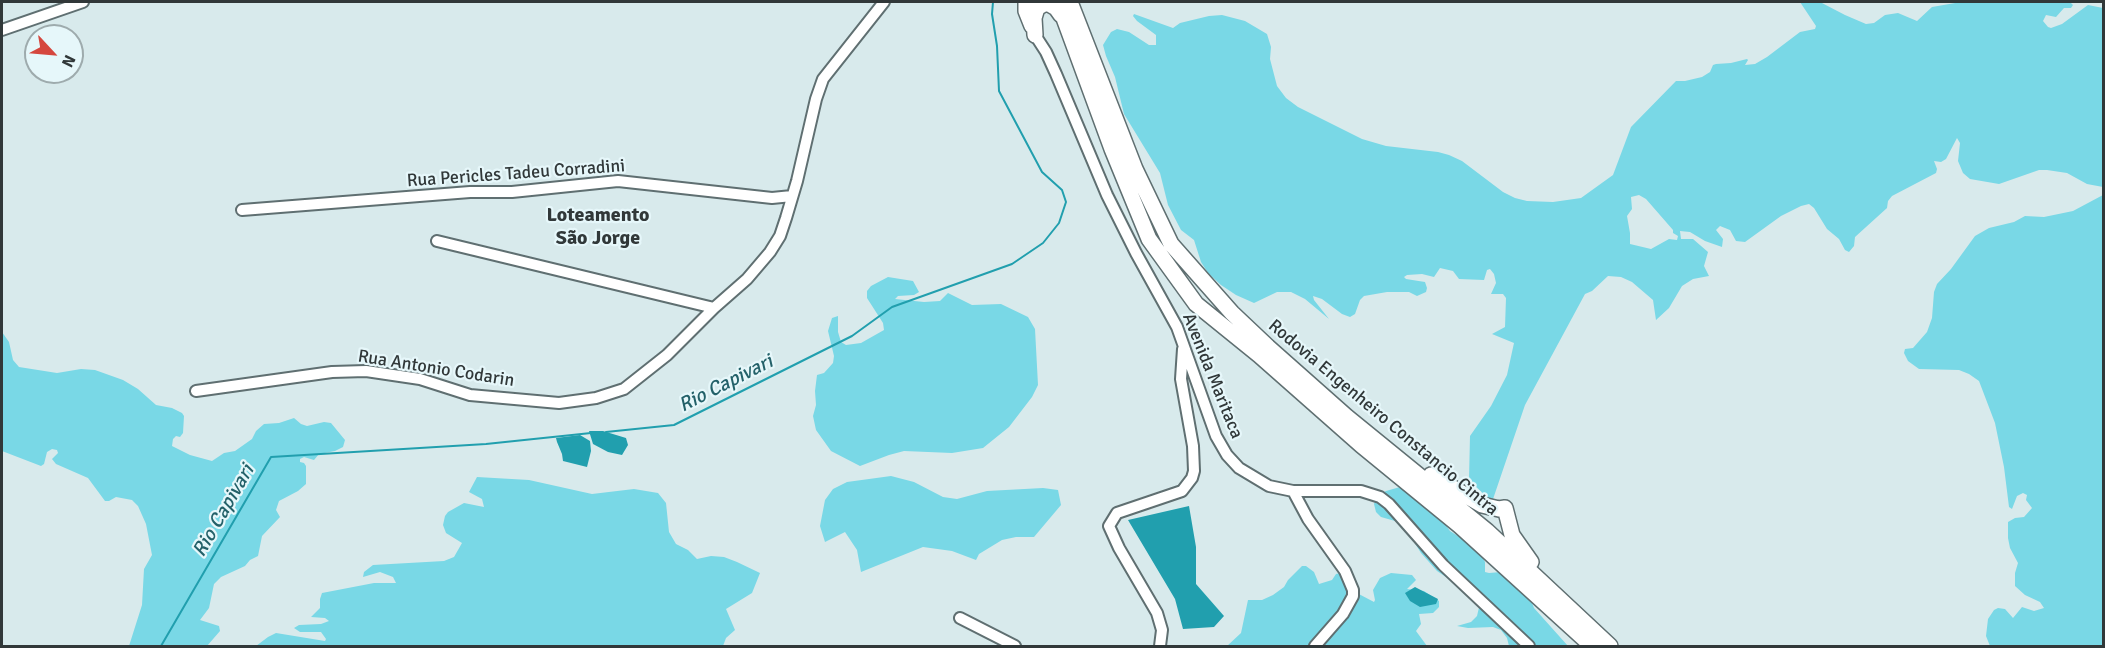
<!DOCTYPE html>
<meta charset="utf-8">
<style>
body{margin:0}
#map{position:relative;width:2105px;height:648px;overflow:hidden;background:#d8eaec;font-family:Signika,sans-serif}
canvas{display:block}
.frame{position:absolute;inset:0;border:3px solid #313839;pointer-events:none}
.north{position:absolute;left:24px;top:24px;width:60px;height:60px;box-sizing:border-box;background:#e6f7fa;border:2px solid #9eabad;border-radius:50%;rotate:116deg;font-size:16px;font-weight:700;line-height:24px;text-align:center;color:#313839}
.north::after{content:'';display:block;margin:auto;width:21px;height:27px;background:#d5473e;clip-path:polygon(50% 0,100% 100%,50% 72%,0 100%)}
</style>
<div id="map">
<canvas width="2105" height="648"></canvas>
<div class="frame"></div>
<div class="north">N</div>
</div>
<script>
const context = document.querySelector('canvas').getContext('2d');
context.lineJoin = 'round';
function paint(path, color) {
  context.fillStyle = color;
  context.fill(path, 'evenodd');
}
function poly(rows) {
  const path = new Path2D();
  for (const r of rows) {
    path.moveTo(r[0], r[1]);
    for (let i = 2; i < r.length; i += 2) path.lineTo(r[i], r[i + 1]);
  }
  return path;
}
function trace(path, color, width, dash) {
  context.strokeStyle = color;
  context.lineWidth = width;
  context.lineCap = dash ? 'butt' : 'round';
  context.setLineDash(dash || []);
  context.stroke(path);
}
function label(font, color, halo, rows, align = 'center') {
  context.font = font + ' Signika,sans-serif';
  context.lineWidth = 4.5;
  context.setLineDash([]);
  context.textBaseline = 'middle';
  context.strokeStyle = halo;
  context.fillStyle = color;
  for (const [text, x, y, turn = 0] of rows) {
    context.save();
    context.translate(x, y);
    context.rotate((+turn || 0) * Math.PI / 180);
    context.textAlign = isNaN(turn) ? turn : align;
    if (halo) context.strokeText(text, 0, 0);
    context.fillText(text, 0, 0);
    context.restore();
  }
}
const green = poly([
 [1800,2,1820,2,1845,15,1866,24,1874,23,1885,15,1898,13,1917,21,1932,7,1961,2,2070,2,2073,5,2071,8,2064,8,2056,17,2046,15,2043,21,2048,27,2051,28,2062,24,2088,5,2103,8,2103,187,2087,184,2067,173,2047,170,2039,170,1999,184,1970,179,1963,173,1958,161,1960,143,1957,138,1946,159,1941,162,1934,161,1937,169,1936,173,1892,196,1888,201,1887,208,1855,237,1854,246,1849,252,1845,250,1839,239,1827,229,1814,208,1809,204,1801,206,1781,216,1745,242,1736,241,1730,230,1720,226,1716,230,1723,239,1722,247,1705,241,1690,232,1680,231,1681,239,1693,239,1708,252,1704,266,1709,276,1693,279,1682,286,1669,308,1656,320,1653,300,1632,282,1621,277,1608,276,1592,291,1585,294,1525,405,1492,502,1469,480,1470,436,1491,406,1507,375,1514,343,1492,334,1505,327,1506,298,1503,294,1491,294,1496,283,1494,274,1490,269,1487,270,1484,280,1459,279,1453,271,1440,268,1434,277,1422,274,1407,275,1404,277,1406,279,1425,282,1427,288,1426,292,1417,296,1409,292,1387,292,1364,296,1360,300,1355,314,1350,317,1342,314,1322,299,1313,296,1314,300,1329,319,1305,299,1291,292,1277,292,1254,303,1236,295,1221,285,1208,273,1201,262,1194,240,1181,230,1168,205,1160,173,1124,114,1115,77,1106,56,1103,45,1111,32,1117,29,1129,32,1149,45,1156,45,1156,35,1137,21,1133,16,1134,14,1173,28,1180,23,1209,16,1222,15,1245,21,1267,34,1271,47,1270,59,1277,86,1286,98,1298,107,1362,139,1386,146,1438,152,1449,155,1462,161,1503,192,1515,198,1527,201,1553,202,1581,198,1613,175,1631,127,1676,81,1685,81,1702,77,1710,72,1713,65,1716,64,1731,63,1747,59,1748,60,1745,65,1755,64,1767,57,1800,32,1815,29,1816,26],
 [1639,195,1646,199,1673,230,1673,233,1678,236,1677,240,1669,239,1651,249,1630,244,1630,233,1627,216,1632,209,1631,197],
 [2103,195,2103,646,1990,646,1986,636,1988,619,1994,610,1998,608,2005,609,2013,618,2022,607,2034,611,2044,608,2040,602,2025,595,2015,586,2015,573,2018,563,2010,548,2008,538,2008,522,2015,518,2024,517,2032,508,2026,500,2027,495,2023,493,2017,496,2012,509,2009,507,2004,467,1995,423,1979,381,1969,374,1959,370,1919,369,1908,361,1904,353,1905,349,1913,348,1927,332,1932,318,1934,292,1937,284,1951,269,1975,236,1989,228,2014,222,2025,216,2044,217,2073,211],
 [888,277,913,281,919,292,914,295,898,296,895,299,924,302,940,301,948,293,972,305,1001,304,1028,317,1035,329,1038,385,1032,397,1009,427,983,448,952,453,904,451,889,455,860,466,831,451,816,430,813,416,816,405,815,391,817,375,824,373,833,363,834,356,828,331,832,318,838,316,838,332,841,342,846,345,861,343,884,330,883,323,867,298,867,291,871,286],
 [2,332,9,342,13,360,19,367,57,373,81,369,95,370,123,380,138,389,156,405,172,408,182,413,184,416,183,433,180,437,176,436,173,439,172,446,190,455,212,461,224,453,235,451,252,439,256,431,264,424,279,423,294,418,301,424,307,426,324,422,331,423,345,440,343,447,335,451,319,454,314,460,304,457,300,459,300,462,304,463,306,466,306,484,298,491,279,501,276,510,280,517,262,536,258,556,250,560,245,566,221,577,214,584,209,608,200,620,219,626,220,631,207,646,129,646,142,605,144,569,152,555,146,524,138,506,132,500,116,497,109,501,105,501,88,478,56,464,52,459,58,453,57,450,52,449,47,452,44,464,41,466,2,451],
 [891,476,914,482,943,497,957,499,987,491,1043,488,1058,490,1061,505,1034,537,1016,537,1002,540,979,554,976,560,952,551,923,547,861,572,857,550,845,532,825,542,820,526,825,500,833,489,847,482],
 [477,477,529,480,592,494,634,489,658,493,666,503,669,532,676,544,688,550,697,559,711,556,724,557,737,562,760,573,752,593,726,609,735,630,726,638,723,646,256,646,268,637,276,633,325,641,326,639,321,632,300,632,294,628,299,625,321,624,329,621,325,618,311,617,320,608,320,599,322,593,374,583,396,583,393,577,380,572,363,577,364,572,373,565,444,561,454,557,462,543,446,533,443,525,445,516,448,512,464,503,484,507,482,499,469,492],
 [1400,480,1439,516,1450,531,1478,549,1485,562,1485,572,1489,573,1501,572,1527,590,1534,608,1568,646,1509,646,1507,638,1501,630,1493,627,1468,628,1457,626,1471,622,1477,616,1481,599,1471,588,1446,577,1437,571,1421,553,1404,526,1395,521,1381,517,1376,512,1374,504,1377,496,1386,491,1400,487],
 [1302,566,1306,566,1314,572,1319,584,1332,580,1336,574,1340,573,1355,592,1374,602,1375,600,1373,590,1380,578,1391,573,1412,575,1416,580,1407,589,1424,591,1439,601,1439,607,1433,613,1419,614,1421,624,1416,631,1427,646,1227,646,1241,633,1248,600,1262,600,1273,595,1284,587,1288,580]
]);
const water = poly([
 [589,431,603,431,626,438,628,445,622,455,608,452,593,444],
 [580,435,590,441,591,451,587,467,563,461,562,454,557,442,556,438],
 [1189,506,1196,547,1196,584,1224,616,1214,627,1183,629,1175,599,1128,520],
 [1415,587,1438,599,1436,604,1420,607,1410,601,1405,593]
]);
const stream = poly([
 [606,432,674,425,852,336,892,307,1012,264,1043,243,1059,223,1066,202,1062,190,1042,172,999,91,997,46,992,14,993,2],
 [161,646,271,457,486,444,591,433]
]);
const minor = poly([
 [2,30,83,2],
 [1035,35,1046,52,1056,74,1107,195,1136,253,1177,327,1216,436,1227,455,1239,468,1269,486,1293,491,1361,491,1380,497,1389,504,1443,565,1529,646],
 [242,210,470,192,512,192,618,181,772,198,792,196],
 [437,241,714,308],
 [196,391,332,372,366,371,420,379,470,395,559,403,596,398,624,389,667,355,714,308,747,279,770,252,780,236,786,218,797,181,816,99,823,79,884,2],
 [1293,491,1308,519,1345,571,1353,590,1353,596,1343,614,1315,646],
 [960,618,1015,646],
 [1160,646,1162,630,1157,613,1119,548,1109,526,1117,513,1182,491,1192,478,1194,471,1193,446,1181,379,1183,349]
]);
const highway = poly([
 [1026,2,1026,11,1032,26],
 [1058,2,1112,149,1149,239,1196,304,1259,355,1361,445,1460,526,1592,646],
 [1070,2,1135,169,1171,244,1232,313,1268,347,1347,417,1487,531,1610,646],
 [1035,35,1034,18,1037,8,1044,4,1049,4,1056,8,1061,15],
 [1431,475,1482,505,1499,509,1505,508,1512,535,1531,562]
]);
const streetNames = [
 ["Rua Pericles Tadeu Corradini",516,174,-4],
 ["Rua Antonio Codarin",436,369,9],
 ["Avenida Maritaca",1212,376,68],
 ["Rodovia Engenheiro Constancio Cintra",1383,418,40]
];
const neighbourhoodNames = [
 ["Loteamento",598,216],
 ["São Jorge",598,239]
];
const waterNames = [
 ["Rio Capivari",726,384,-27],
 ["Rio Capivari",224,511,-60]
];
paint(green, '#79d8e6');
paint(water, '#219fae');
trace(stream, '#219fae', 2);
trace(minor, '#5f6f71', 14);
trace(highway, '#5f6f71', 18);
trace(minor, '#fff', 10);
trace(highway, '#fff', 15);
label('18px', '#313839', '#e6f7fa', streetNames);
label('bold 20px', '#313839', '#e6f7fa', neighbourhoodNames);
label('italic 20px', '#236169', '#e6f7fa', waterNames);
</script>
